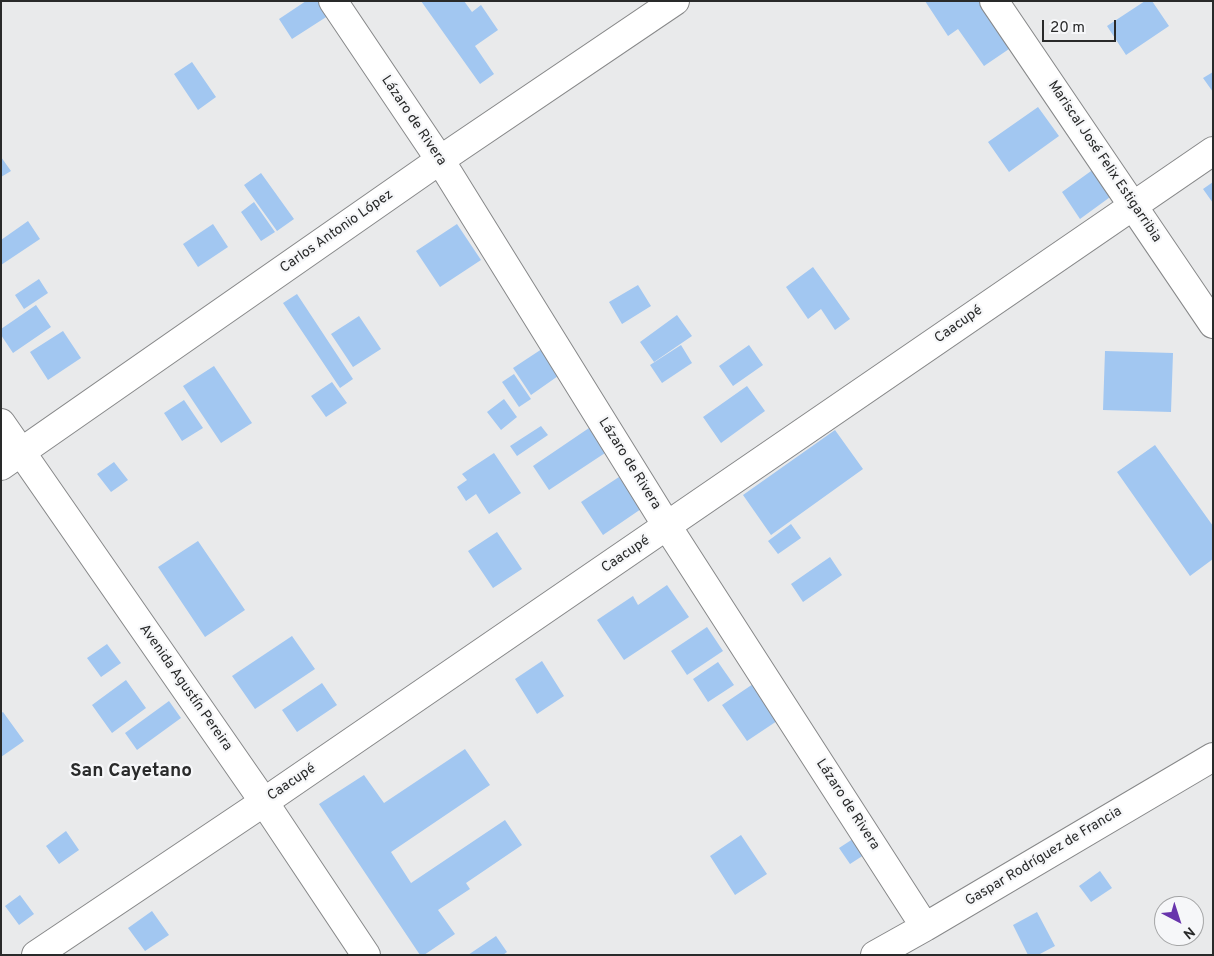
<!DOCTYPE html>
<meta charset="utf-8">
<style>
body{margin:0}
#map{position:relative;width:1214px;height:956px;overflow:hidden;background:#e9eaeb;font-family:Overpass,sans-serif}
canvas{display:block}
.frame{position:absolute;inset:0;border:2px solid #292a2a;pointer-events:none}
.north{position:absolute;left:1154px;top:896px;width:50px;height:50px;box-sizing:border-box;background:#f6f7f9;border:1px solid #a4a5a6;border-radius:50%;rotate:140deg;font-size:14px;font-weight:700;line-height:20px;text-align:center;color:#292a2a}
.north::after{content:'';display:block;margin:auto;width:18px;height:22px;background:#6835ac;clip-path:polygon(50% 0,100% 100%,50% 72%,0 100%)}
.scale{position:absolute;left:1042px;top:20px;width:74px;height:22px;box-sizing:border-box;border:2px solid #292a2a;border-top:0;padding-left:6px;font-size:15px;line-height:18px;white-space:nowrap;color:#292a2a;-webkit-text-stroke:4px #f6f7f9;paint-order:stroke}
</style>
<div id="map">
<canvas width="1214" height="956"></canvas>
<div class="frame"></div>
<div class="north">N</div>
<div class="scale">20 m</div>
</div>
<script>
const context = document.querySelector('canvas').getContext('2d');
context.lineJoin = 'round';
function paint(path, color) {
  context.fillStyle = color;
  context.fill(path, 'evenodd');
}
function poly(rows) {
  const path = new Path2D();
  for (const r of rows) {
    path.moveTo(r[0], r[1]);
    for (let i = 2; i < r.length; i += 2) path.lineTo(r[i], r[i + 1]);
  }
  return path;
}
function trace(path, color, width, dash) {
  context.strokeStyle = color;
  context.lineWidth = width;
  context.lineCap = dash ? 'butt' : 'round';
  context.setLineDash(dash || []);
  context.stroke(path);
}
function label(font, color, halo, rows, align = 'center') {
  context.font = font + ' Overpass,sans-serif';
  context.lineWidth = 4.5;
  context.setLineDash([]);
  context.textBaseline = 'middle';
  context.strokeStyle = halo;
  context.fillStyle = color;
  for (const [text, x, y, turn = 0] of rows) {
    context.save();
    context.translate(x, y);
    context.rotate((+turn || 0) * Math.PI / 180);
    context.textAlign = isNaN(turn) ? turn : align;
    if (halo) context.strokeText(text, 0, 0);
    context.fillText(text, 0, 0);
    context.restore();
  }
}
const building = poly([
 [306,1,327,1,334,12,292,39,279,19],
 [421,1,464,1,472,12,481,5,498,30,475,46,494,74,480,84],
 [925,1,980,1,1012,47,984,66,958,29,948,36],
 [1145,1,1152,1,1169,26,1126,55,1107,26],
 [192,62,216,97,198,110,174,74],
 [1213,72,1213,92,1203,78],
 [1038,107,1059,136,1009,172,988,142],
 [1,157,11,171,1,177],
 [1098,166,1117,192,1080,219,1062,192],
 [261,173,294,219,277,231,244,185],
 [1213,182,1213,203,1203,189],
 [254,202,275,232,261,241,241,212],
 [28,221,40,239,1,265,1,240],
 [213,224,228,247,198,267,183,244],
 [457,224,481,260,440,287,416,251],
 [813,267,850,319,835,330,821,309,808,319,786,287],
 [39,279,48,293,24,309,15,295],
 [638,285,651,306,622,324,609,302],
 [297,294,353,379,340,388,283,303],
 [36,305,51,327,13,353,1,335,1,329],
 [677,315,692,336,654,362,640,342],
 [359,316,381,349,353,367,331,334],
 [63,331,81,358,48,380,30,352],
 [551,343,568,369,531,395,513,368],
 [681,345,692,363,662,383,650,365],
 [749,345,763,365,733,386,719,366],
 [1105,351,1173,353,1171,412,1103,410],
 [214,366,252,423,221,443,183,386],
 [514,374,531,399,519,407,502,382],
 [332,382,347,403,326,417,311,396],
 [747,386,765,411,721,443,703,417],
 [504,399,517,417,501,430,487,412],
 [184,400,203,428,182,441,164,413],
 [541,426,548,435,517,456,510,446],
 [589,428,605,453,549,490,533,466],
 [835,430,863,469,771,535,743,495],
 [1155,445,1213,526,1213,559,1190,576,1117,472],
 [494,453,521,493,489,514,476,494,466,501,457,487,467,480,462,474],
 [114,462,128,480,111,492,97,474],
 [619,477,641,509,603,535,581,502],
 [791,524,801,538,778,554,768,541],
 [497,532,522,569,493,588,468,551],
 [198,541,245,610,205,637,158,567],
 [830,557,842,575,803,602,791,584],
 [667,585,689,617,624,660,597,620,633,596,638,605],
 [707,627,723,651,687,675,671,651],
 [292,636,315,669,255,709,232,676],
 [107,644,121,663,101,677,87,658],
 [542,661,564,696,537,714,515,679],
 [718,662,734,685,708,702,693,679],
 [126,680,146,708,112,733,92,705],
 [756,682,780,719,747,741,722,705],
 [322,683,337,705,297,732,282,710],
 [169,701,181,718,137,750,125,733],
 [3,712,24,741,1,757,1,713],
 [465,749,490,785,391,852,411,883,505,820,522,845,466,883,470,889,438,910,455,934,424,955,420,955,319,804,364,775,384,803],
 [66,831,79,850,59,864,46,846],
 [741,835,767,874,735,895,710,856],
 [856,837,867,853,850,864,839,848],
 [1100,871,1112,888,1091,902,1079,886],
 [20,895,34,914,19,925,5,906],
 [152,911,169,935,145,951,128,928],
 [1037,912,1055,946,1038,955,1028,955,1013,925],
 [496,936,507,952,503,955,468,955]
]);
const minor = poly([
 [333,1,440,160,667,526,925,927],
 [994,1,1213,324],
 [1,466,440,160,675,1],
 [36,955,264,802,1213,151],
 [875,955,925,927,1213,757]
]);
const major = poly([
 [1,423,264,802,366,955]
]);
const streetNames = [
 ["Lázaro de Rivera",413,121,56],
 ["Mariscal José Felix Estigarribia",1104,162,56],
 ["Carlos Antonio López",337,232,-35],
 ["Caacupé",959,325,-35],
 ["Lázaro de Rivera",629,464,58],
 ["Caacupé",626,555,-34],
 ["Avenida Agustín Pereira",185,688,55],
 ["Caacupé",292,783,-34],
 ["Lázaro de Rivera",847,805,57],
 ["Gaspar Rodríguez de Francia",1044,857,-31]
];
const districtNames = [
 ["San Cayetano",131,772]
];
paint(building, '#a2c7f1');
trace(minor, '#878889', 30);
trace(major, '#878889', 30);
trace(minor, '#fff', 28);
trace(major, '#fff', 28);
label('14px', '#292a2a', '#f6f7f9', streetNames);
label('bold 19px', '#292a2a', '#f6f7f9', districtNames);
</script>
